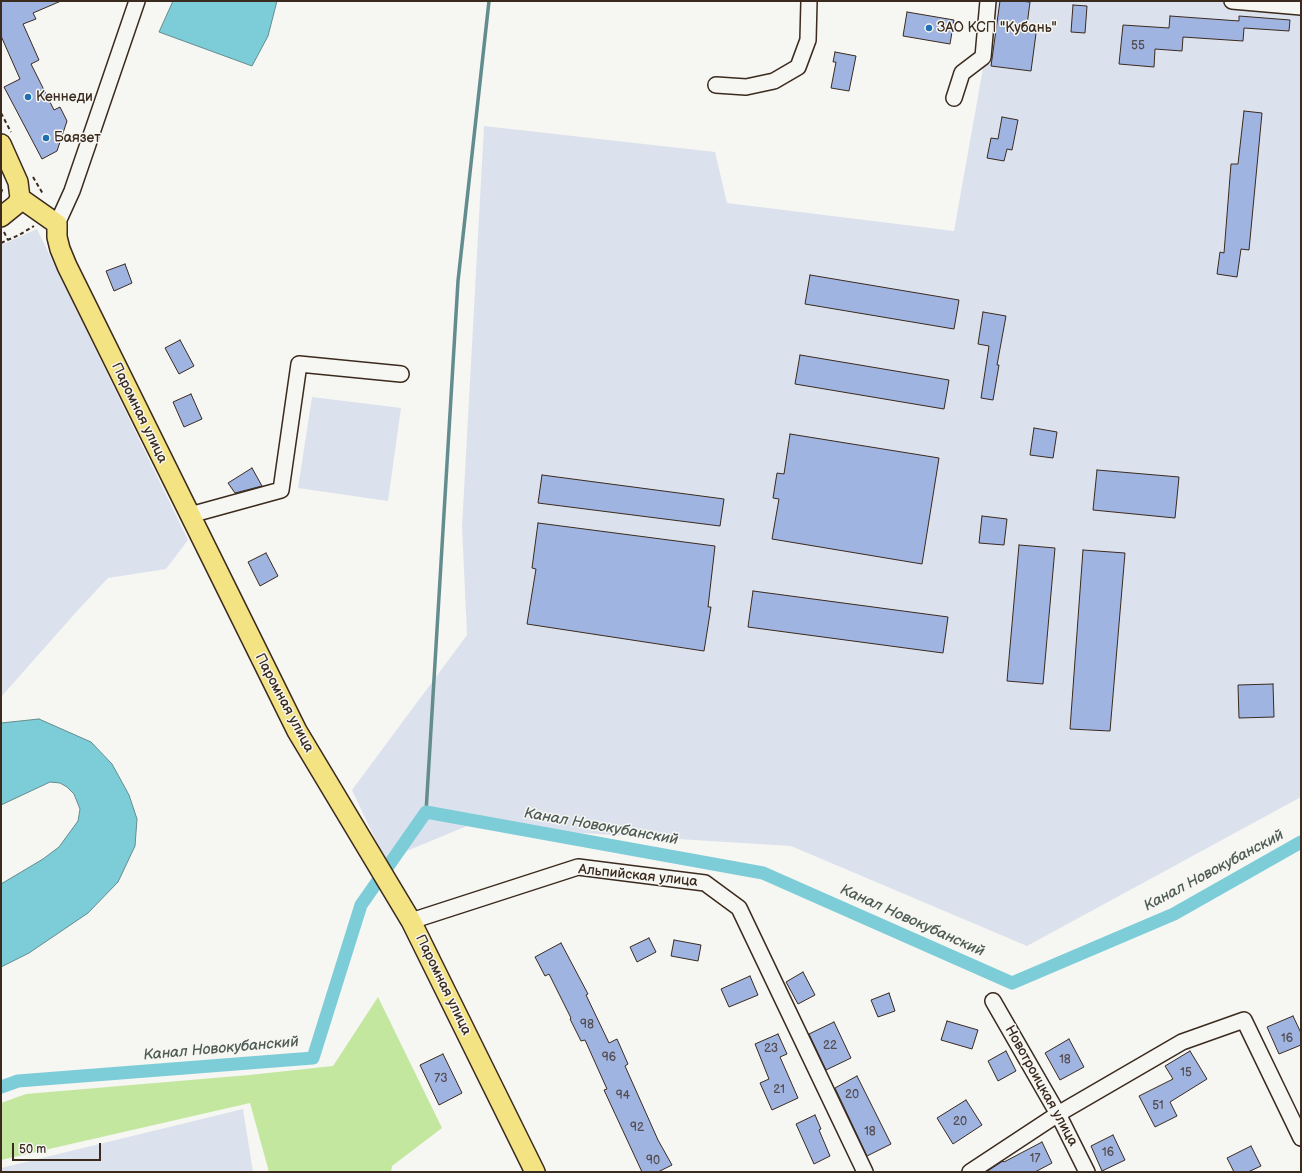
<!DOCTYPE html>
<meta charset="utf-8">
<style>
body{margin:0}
#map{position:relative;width:1302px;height:1173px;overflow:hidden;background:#f6f6f2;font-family:"Balsamiq Sans",sans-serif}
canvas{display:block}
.frame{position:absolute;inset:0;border:2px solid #3b2a1e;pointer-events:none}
.scale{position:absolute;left:12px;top:1143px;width:89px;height:18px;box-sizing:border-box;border:2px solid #3b2a1e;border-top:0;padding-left:5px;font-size:12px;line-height:14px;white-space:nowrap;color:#3b2a1e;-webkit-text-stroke:3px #f6f6f2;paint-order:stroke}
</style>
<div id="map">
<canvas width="1302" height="1173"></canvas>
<div class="frame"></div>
<div class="scale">50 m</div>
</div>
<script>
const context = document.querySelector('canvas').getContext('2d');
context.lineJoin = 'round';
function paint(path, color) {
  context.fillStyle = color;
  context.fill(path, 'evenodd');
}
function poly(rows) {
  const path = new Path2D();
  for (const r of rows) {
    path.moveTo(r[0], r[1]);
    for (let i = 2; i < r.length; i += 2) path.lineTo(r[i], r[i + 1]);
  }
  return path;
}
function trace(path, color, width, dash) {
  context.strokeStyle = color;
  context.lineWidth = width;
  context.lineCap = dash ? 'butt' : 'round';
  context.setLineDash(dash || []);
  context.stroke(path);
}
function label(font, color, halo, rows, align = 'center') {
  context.font = font + ' "Balsamiq Sans",sans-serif';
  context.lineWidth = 3;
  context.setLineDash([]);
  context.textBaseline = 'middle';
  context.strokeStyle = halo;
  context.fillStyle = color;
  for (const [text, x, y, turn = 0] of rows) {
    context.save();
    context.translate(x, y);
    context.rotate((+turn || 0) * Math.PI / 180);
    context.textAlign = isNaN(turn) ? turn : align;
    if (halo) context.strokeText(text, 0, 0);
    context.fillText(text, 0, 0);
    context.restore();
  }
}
const built = poly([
 [995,1,1216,1,1301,9,1301,797,1027,946,791,846,467,826,385,860,352,790,467,635,462,527,484,126,715,152,727,203,954,231],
 [37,229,188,540,166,569,108,578,78,610,1,697,1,245],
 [312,397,401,408,388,501,298,488],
 [243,1109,253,1172,1,1172,1,1168]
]);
const green = poly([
 [378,997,442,1128,392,1166,391,1172,269,1172,250,1103,1,1160,1,1103,26,1094,249,1075,333,1066]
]);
const water = poly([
 [173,1,277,1,268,36,252,66,159,32,173,1],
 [39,719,91,742,112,764,129,795,137,819,135,846,118,882,88,913,29,953,1,967,1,884,43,859,59,847,78,821,80,809,74,794,67,787,60,783,50,782,1,805,1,723,39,719]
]);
const stream = poly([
 [426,812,458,281,489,1]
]);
const canal = poly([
 [1,1087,18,1081,313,1058,361,905,426,812,763,873,1012,983,1174,914,1301,842]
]);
const building = poly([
 [1,1,61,1,33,13,36,19,23,24,39,60,31,64,54,110,60,107,67,121,57,151,42,159,4,87,20,79,1,36,1,1],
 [1000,1,1019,1,1030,2,1027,25,1037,26,1031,71,991,66,1000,1],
 [1073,5,1087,6,1085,33,1071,32,1073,5],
 [907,12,954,20,950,44,903,36,907,12],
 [1170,16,1239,21,1239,16,1290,20,1289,31,1244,28,1243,41,1183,37,1182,51,1155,49,1154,67,1119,64,1123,25,1169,28,1170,16],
 [835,52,856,56,849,91,831,88,836,62,833,62,835,52],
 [1244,111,1262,113,1249,250,1241,249,1237,277,1217,274,1220,252,1224,253,1231,164,1238,164,1244,111],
 [1002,117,1018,120,1012,150,1007,149,1004,161,987,158,991,138,998,139,1002,117],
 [125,264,132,283,114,291,106,271,125,264],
 [810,275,959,300,954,329,805,304,810,275],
 [983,312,1006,316,997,365,999,365,993,400,981,398,989,346,978,344,983,312],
 [180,340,194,366,179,374,165,348,180,340],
 [800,355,949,380,944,409,795,384,800,355],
 [191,394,202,419,184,427,173,402,191,394],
 [1034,428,1057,432,1053,458,1030,455,1034,428],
 [790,434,939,458,922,564,772,539,779,499,773,498,777,473,784,474,790,434],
 [252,468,262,486,235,493,228,483,252,468],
 [1097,470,1179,477,1175,518,1093,510,1097,470],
 [542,475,724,499,720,526,538,503,542,475],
 [982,516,1007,519,1004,545,979,543,982,516],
 [538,523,715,546,708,607,711,607,704,651,527,624,536,569,532,568,538,523],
 [1019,545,1055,548,1043,684,1007,681,1019,545],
 [1083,550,1125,553,1110,731,1070,729,1083,550],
 [266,553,278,576,260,586,248,562,266,553],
 [753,591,948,617,943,653,748,627,753,591],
 [1273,684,1274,717,1239,718,1238,685,1273,684],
 [649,938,656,952,637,962,630,947,649,938],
 [674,940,701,945,698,961,671,956,674,940],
 [561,943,588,994,586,995,609,1043,617,1039,628,1064,625,1066,658,1140,672,1165,658,1172,642,1172,604,1090,607,1089,585,1040,581,1041,570,1019,571,1018,549,974,545,976,535,957,561,943],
 [803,972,815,995,798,1004,786,982,803,972],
 [750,976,758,995,729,1007,721,989,750,976],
 [889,993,895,1011,878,1017,871,1000,889,993],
 [1293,1016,1301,1033,1301,1045,1279,1054,1267,1027,1293,1016],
 [947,1021,978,1030,972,1049,941,1040,947,1021],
 [834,1022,851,1058,826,1070,809,1034,834,1022],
 [778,1034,787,1054,780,1057,798,1098,772,1110,760,1083,769,1079,755,1044,778,1034],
 [1069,1039,1084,1067,1060,1080,1045,1053,1069,1039],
 [1006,1051,1016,1071,998,1081,988,1061,1006,1051],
 [1190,1051,1207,1079,1170,1102,1177,1116,1155,1127,1139,1096,1173,1079,1165,1066,1190,1051],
 [443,1054,462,1093,439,1105,420,1065,443,1054],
 [857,1076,891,1144,867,1156,835,1088,857,1076],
 [966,1100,982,1125,953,1144,937,1118,966,1100],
 [815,1115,821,1129,819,1130,830,1156,814,1164,796,1124,815,1115],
 [1113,1135,1125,1160,1102,1171,1091,1146,1113,1135],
 [1042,1142,1052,1163,1035,1172,986,1172,1003,1161,1004,1162,1042,1142],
 [1251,1146,1261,1166,1248,1172,1234,1172,1227,1158,1251,1146]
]);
const path = poly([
 [1,113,11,132],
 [33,177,43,194],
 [1,193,3,187],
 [4,232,8,240],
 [1,243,19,235,34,226]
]);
const minor = poly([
 [1232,1,1301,7],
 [716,85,746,87,774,81,798,67,808,40,809,1],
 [954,98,962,73,983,57,988,1],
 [57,224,72,191,137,1],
 [190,515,281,490,299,364,401,374],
 [411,921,578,867,705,883,739,908,865,1172],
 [993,1001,1058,1114,1087,1172],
 [970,1172,1058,1114,1182,1042,1244,1020,1301,1138]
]);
const major = poly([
 [1,144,18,182,20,198,57,224,57,237,60,249,67,266,297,731,411,921,535,1172],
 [1,217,17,204,20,198]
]);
const markers = [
 [929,28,4,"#1f6fb2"],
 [28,97,4,"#1f6fb2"],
 [46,138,4,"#1f6fb2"]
];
const numberNames = [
 ["55",1138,46],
 ["98",587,1025],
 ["16",1287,1039],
 ["22",830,1046],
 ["23",771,1049],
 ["96",609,1058],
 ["18",1065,1060],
 ["15",1186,1073],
 ["73",441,1079],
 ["21",779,1090],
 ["20",852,1095],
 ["94",623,1096],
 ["51",1158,1106],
 ["20",960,1122],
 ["92",637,1128],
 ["18",870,1132],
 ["16",1108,1153],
 ["17",1035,1159],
 ["90",653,1161]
];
const poiNames = [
 ["ЗАО КСП \"Кубань\"",937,28],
 ["Кеннеди",36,97],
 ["Баязет",54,138]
];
const streetNames = [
 ["Паромная улица",139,413,64],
 ["Паромная улица",284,703,62],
 ["Альпийская улица",638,876,6],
 ["Паромная улица",443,985,64],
 ["Новотроицкая улица",1041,1086,61]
];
const waterNames = [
 ["Канал Новокубанский",601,827,10],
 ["Канал Новокубанский",1214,871,-28],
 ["Канал Новокубанский",912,921,24],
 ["Канал Новокубанский",221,1049,-5]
];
paint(built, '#dce2ed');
paint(green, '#c4e7a0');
paint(water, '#7dcdd8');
trace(water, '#638c8e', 1);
trace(stream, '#638c8e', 3.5);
trace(canal, '#7dcdd8', 13);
paint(building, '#a0b4e2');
trace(building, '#3b2a1e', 1);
trace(minor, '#3b2a1e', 18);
trace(major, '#3b2a1e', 22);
trace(path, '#3b2a1e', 2, [4, 3]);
trace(minor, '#f6f6f2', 15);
trace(major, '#f4e382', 19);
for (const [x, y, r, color] of markers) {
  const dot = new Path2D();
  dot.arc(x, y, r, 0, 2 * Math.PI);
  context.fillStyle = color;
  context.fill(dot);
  trace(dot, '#f6f6f2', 1.5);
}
label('12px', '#544c4f', null, numberNames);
label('14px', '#3b2a1e', '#f6f6f2', poiNames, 'left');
label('14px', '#3b2a1e', '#f6f6f2', streetNames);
label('italic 15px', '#4f5b56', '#f6f6f2', waterNames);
</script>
